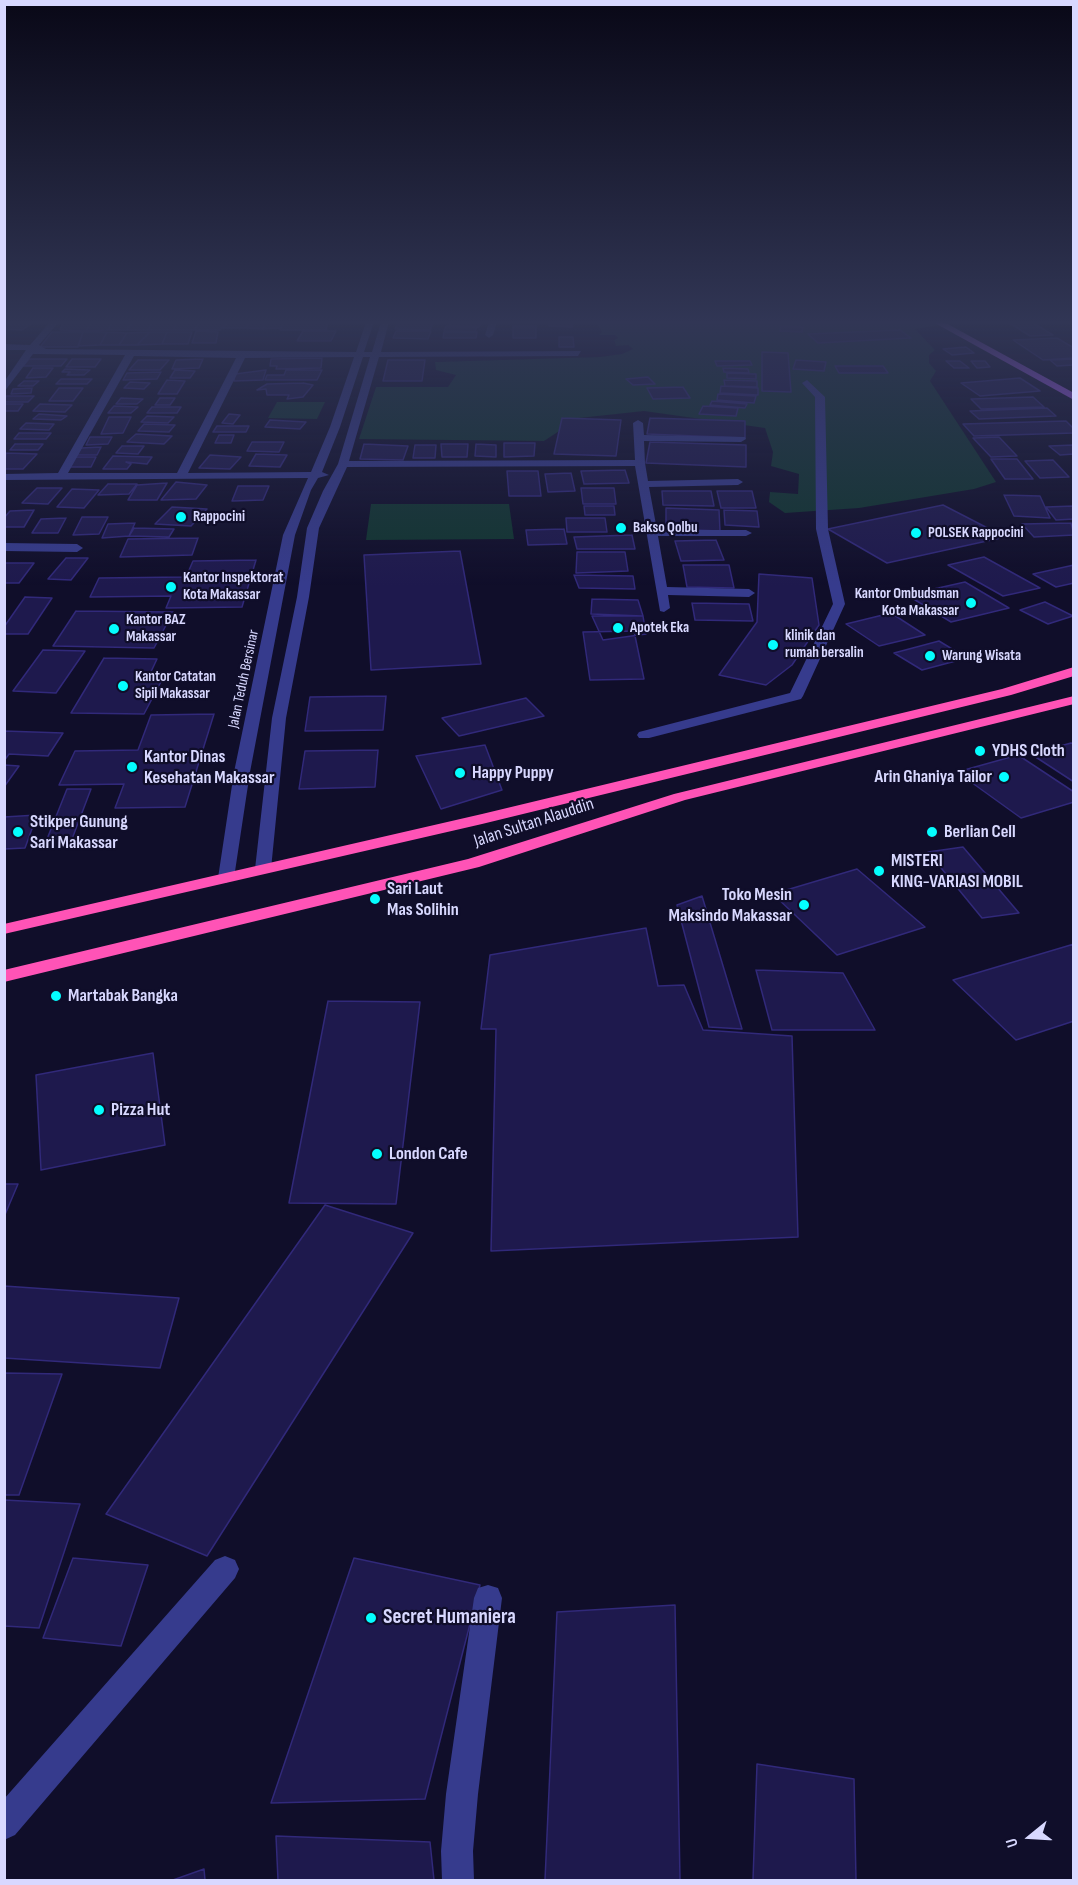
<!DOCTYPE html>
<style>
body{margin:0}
#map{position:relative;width:1078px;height:1885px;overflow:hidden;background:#100e2a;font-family:"Sofia Sans Condensed",sans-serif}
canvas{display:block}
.frame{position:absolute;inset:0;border:6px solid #d8d8ff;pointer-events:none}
.north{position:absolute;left:1000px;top:1807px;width:60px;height:60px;-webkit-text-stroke:4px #100e2a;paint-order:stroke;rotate:252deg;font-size:16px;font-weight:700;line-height:24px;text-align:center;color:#d8d8ff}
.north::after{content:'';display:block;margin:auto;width:21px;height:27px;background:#d8d8ff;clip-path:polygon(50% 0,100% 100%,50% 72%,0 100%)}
</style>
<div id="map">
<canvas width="1078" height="1885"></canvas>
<div class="frame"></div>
<div class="north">U</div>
</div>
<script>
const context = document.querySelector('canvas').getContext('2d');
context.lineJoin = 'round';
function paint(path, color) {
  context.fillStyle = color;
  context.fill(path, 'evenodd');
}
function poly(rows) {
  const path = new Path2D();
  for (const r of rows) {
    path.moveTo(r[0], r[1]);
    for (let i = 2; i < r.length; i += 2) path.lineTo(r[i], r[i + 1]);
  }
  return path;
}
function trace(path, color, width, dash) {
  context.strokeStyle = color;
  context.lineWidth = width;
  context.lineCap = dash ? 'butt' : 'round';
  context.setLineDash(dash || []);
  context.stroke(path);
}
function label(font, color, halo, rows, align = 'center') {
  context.font = font + ' "Sofia Sans Condensed",sans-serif';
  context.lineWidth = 4.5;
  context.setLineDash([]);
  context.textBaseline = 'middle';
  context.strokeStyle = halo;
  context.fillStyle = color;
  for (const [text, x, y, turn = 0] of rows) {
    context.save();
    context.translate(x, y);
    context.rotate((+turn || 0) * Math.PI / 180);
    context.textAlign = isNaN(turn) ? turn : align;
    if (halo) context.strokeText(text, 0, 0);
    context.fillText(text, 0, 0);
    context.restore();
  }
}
const green = poly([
 [596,322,936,322,939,325,915,329,935,350,929,355,929,363,936,371,930,381,996,482,974,489,859,508,785,513,769,502,770,492,798,494,799,474,771,466,773,452,765,428,644,411,579,418,544,441,359,439,376,387,448,387,456,375,436,370,435,362,600,357,622,354,633,349,628,345,616,346,614,340,618,338,615,335,599,335,602,332],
 [277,402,325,402,317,419,268,418],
 [371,504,509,504,514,539,366,540]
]);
const building = poly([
 [63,322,91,322,86,331,60,330,63,322],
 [91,322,112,322,108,330,86,331,91,322],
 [112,322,130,322,127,330,108,330,112,322],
 [133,322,152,322,148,330,127,330,133,322],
 [152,322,177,322,173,330,148,330,152,322],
 [177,322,200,322,194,330,173,330,177,322],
 [200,322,227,322,220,330,194,330,200,322],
 [227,322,250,322,246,328,223,328,227,322],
 [250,322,265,322,263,329,246,328,250,322],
 [265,322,283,322,281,328,263,329,265,322],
 [283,322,328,322,326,330,280,330,283,322],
 [398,322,404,322,433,323,430,330,395,329,398,322],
 [549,322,573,322,572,327,549,326,549,322],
 [1008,322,1032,322,1053,335,1030,336,1008,322],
 [450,323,481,323,479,327,449,326,450,323],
 [4,324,31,324,22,330,4,329,4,324],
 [446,326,477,327,475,332,444,331,446,326],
 [513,326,536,326,536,338,513,338,513,326],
 [781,326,803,327,802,332,780,331,781,326],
 [900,330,911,338,818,343,808,334,900,330],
 [196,331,218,332,216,343,192,343,196,331],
 [303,331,336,331,331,341,297,341,303,331],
 [396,331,431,331,428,339,393,338,396,331],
 [52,332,83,332,78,347,40,347,52,332],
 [83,332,107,332,100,345,78,346,83,332],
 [107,332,127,333,119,345,100,345,107,332],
 [150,332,137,345,119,345,127,333,150,332],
 [150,332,167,332,162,344,137,345,150,332],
 [167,332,192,332,188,344,162,344,167,332],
 [444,332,477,332,476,338,443,338,444,332],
 [559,337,573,337,574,347,559,347,559,337],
 [1057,338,1074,348,1074,358,1043,360,1013,340,1057,338],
 [966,347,974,353,952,355,943,349,966,347],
 [762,352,788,353,791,392,762,391,762,352],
 [322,358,321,368,276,369,277,366,270,366,271,359,322,358],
 [29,359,67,359,61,366,23,366,29,359],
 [72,359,101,359,95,367,66,367,72,359],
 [203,359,199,368,172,369,176,360,203,359],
 [1074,359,1074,365,1057,366,1050,360,1074,359],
 [138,360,169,360,160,370,129,370,138,360],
 [388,360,425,360,422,381,383,381,388,360],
 [796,360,826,362,824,371,793,369,796,360],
 [715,361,750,361,752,365,717,366,715,361],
 [946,361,960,361,969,368,954,368,946,361],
 [971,361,985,361,990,367,977,368,971,361],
 [835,366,883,366,888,373,839,373,835,366],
 [33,368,53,368,46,377,26,378,33,368],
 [723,368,748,369,749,373,724,372,723,368],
 [65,369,90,370,84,375,67,375,70,372,62,372,65,369],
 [175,370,195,371,190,378,170,378,175,370],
 [266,370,263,380,234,381,235,374,266,370],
 [286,370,322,370,317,380,265,380,267,375,284,375,286,370],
 [161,372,157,379,123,380,127,373,161,372],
 [727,373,756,374,756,379,727,378,727,373],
 [648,377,655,384,633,385,626,379,648,377],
 [1020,378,1040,391,980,396,961,383,1020,378],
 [61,379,92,379,87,384,56,384,61,379],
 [167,380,185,381,177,394,158,394,167,380],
 [724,380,757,381,757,387,725,386,724,380],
 [24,381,39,381,33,386,18,386,24,381],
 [130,382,150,383,144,389,124,388,130,382],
 [303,383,313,385,303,397,287,399,289,395,267,395,266,389,257,390,267,384,303,383],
 [721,386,758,388,758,395,720,393,721,386],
 [683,387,690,398,653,399,647,388,683,387],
 [32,388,31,393,11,394,13,389,32,388],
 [59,388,83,388,73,401,49,401,59,388],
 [718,394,756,396,754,403,717,400,718,394],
 [6,396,34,396,28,402,4,402,6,396],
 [1033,397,1044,407,981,409,971,399,1033,397],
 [121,398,143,399,137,404,116,404,121,398],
 [160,398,175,398,170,405,155,405,160,398],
 [712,401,747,404,745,408,710,405,712,401],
 [4,404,23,404,18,411,4,411,4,404],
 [40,404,72,405,65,412,33,411,40,404],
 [114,406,138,407,131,413,108,413,114,406],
 [703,406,738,408,736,416,699,414,703,406],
 [152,407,181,407,177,413,147,413,152,407],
 [1047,408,1056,416,979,419,970,411,1047,408],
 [39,414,67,416,61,420,33,419,39,414],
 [229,414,240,415,233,424,222,423,229,414],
 [147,416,174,417,168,423,141,422,147,416],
 [109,417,131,417,123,433,101,434,109,417],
 [562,418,621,420,616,456,554,454,562,418],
 [650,418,745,421,745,438,647,434,650,418],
 [270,420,306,422,300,429,265,427,270,420],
 [1066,421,1074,429,1074,433,974,436,963,424,1066,421],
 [26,423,54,424,49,430,20,429,26,423],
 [144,424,175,425,169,432,138,431,144,424],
 [217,426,249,426,246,432,213,432,217,426],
 [19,433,51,433,46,439,14,439,19,433],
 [136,434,172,436,164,444,127,442,136,434],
 [219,435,234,435,231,443,215,443,219,435],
 [90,437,112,437,108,444,86,445,90,437],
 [999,437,1017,456,991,457,973,438,999,437],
 [252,442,284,442,279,452,247,451,252,442],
 [650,442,746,445,746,467,646,463,650,442],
 [504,443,535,443,534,456,504,457,504,443],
 [15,444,43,444,38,450,10,450,15,444],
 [364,444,408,446,403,460,360,459,364,444],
 [441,444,468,444,467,457,442,457,441,444],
 [476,444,496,445,496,457,475,456,476,444],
 [415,445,436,445,435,458,413,458,415,445],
 [1074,445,1074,454,1060,455,1049,446,1074,445],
 [122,446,144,446,138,454,116,453,122,446],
 [101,447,97,455,77,455,81,448,101,447],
 [6,453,37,454,23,469,4,469,6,453],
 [256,454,287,455,280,467,249,466,256,454],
 [210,455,241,457,230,469,199,468,210,455],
 [113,456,152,457,147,464,126,462,131,464,127,469,103,469,113,456],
 [74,457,96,457,91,467,69,467,74,457],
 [991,459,1017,459,1033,479,1005,479,991,459],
 [1053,460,1069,477,1040,478,1025,461,1053,460],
 [625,470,629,483,584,484,581,471,625,470],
 [507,471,538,471,541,496,509,496,507,471],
 [571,473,575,491,548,492,545,474,571,473],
 [176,482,207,485,196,499,161,500,176,482],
 [167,483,157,500,128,500,137,485,167,483],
 [108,484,137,484,129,494,98,495,108,484],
 [238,486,269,486,263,500,232,501,238,486],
 [37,488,62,488,48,504,22,503,37,488],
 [581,488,614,488,616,504,583,504,581,488],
 [72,489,99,490,84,508,57,507,72,489],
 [662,491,711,491,714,506,663,505,662,491],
 [717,491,752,491,756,508,721,508,717,491],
 [1004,495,1040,496,1050,518,1014,516,1004,495],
 [943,505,1005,537,887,563,828,529,943,505],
 [584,506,614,506,615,515,585,515,584,506],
 [1074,506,1074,519,1056,520,1046,507,1074,506],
 [172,507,207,509,191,526,155,524,172,507],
 [666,508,719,510,720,531,666,529,666,508],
 [34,510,24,527,4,527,4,518,10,511,34,510],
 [724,510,757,511,759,527,725,525,724,510],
 [82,517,108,517,99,534,73,535,82,517],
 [66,518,58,533,32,533,41,519,66,518],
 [566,518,605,518,607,532,567,532,566,518],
 [135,523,129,536,102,538,108,524,135,523],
 [1071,523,1074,535,1034,537,1022,524,1071,523],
 [134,528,174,529,169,537,129,536,134,528],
 [564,529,567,544,528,545,526,530,564,529],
 [632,535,635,549,577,549,574,537,632,535],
 [198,538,192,555,120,557,128,539,198,538],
 [716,540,724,560,681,561,675,541,716,540],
 [460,551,481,664,371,670,364,555,460,551],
 [577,552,625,552,628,571,576,573,577,552],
 [984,557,1040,588,1003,596,948,565,984,557],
 [66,558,88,558,71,580,48,579,66,558],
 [256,560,242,607,166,608,171,596,90,597,99,578,186,577,193,561,256,560],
 [4,563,34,563,19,583,4,583,4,563],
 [683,565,729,565,734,588,687,587,683,565],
 [1074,565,1074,583,1056,587,1033,574,1074,565],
 [759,574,812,578,819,625,792,665,766,685,719,675,757,622,759,574],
 [574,575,633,576,635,589,579,588,574,575],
 [965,582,1009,608,951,622,907,595,965,582],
 [25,597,52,598,28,634,4,634,4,627,25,597],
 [592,599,638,600,643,616,591,614,592,599],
 [1045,602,1073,616,1048,624,1020,610,1045,602],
 [692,603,749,604,753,621,695,620,692,603],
 [76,611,173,612,154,648,53,646,76,611],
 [891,613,925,635,879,646,846,624,891,613],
 [592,616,643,616,646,634,603,640,592,616],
 [634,631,644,679,590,680,583,632,634,631],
 [939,641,967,658,922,670,894,653,939,641],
 [43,650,85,651,56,693,13,691,43,650],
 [104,658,157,659,149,676,164,676,144,714,71,713,104,658],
 [386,696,383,730,305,731,310,697,386,696],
 [526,698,544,716,459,736,442,718,526,698],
 [214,714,185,807,115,808,124,784,59,785,75,751,138,750,151,715,214,714],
 [4,731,63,733,48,756,9,754,4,761,4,731],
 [1071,743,1074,744,1074,782,1031,754,1071,743],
 [485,745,502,790,441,809,416,756,485,745],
 [378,750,375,787,299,789,305,751,378,750],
 [1018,755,1074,792,1074,802,1021,818,957,772,1018,755],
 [4,765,19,766,4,787,4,765],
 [67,789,91,789,72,839,47,839,67,789],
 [37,815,25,848,4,849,4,817,37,815],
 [963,847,1019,913,982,918,928,852,963,847],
 [857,869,925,927,837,955,773,894,857,869],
 [702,896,742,1029,709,1027,677,905,702,896],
 [646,928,658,986,684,985,703,1030,792,1036,798,1237,491,1251,496,1029,481,1029,490,955,646,928],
 [1074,944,1074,1021,1016,1040,953,980,1074,944],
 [756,970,843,973,875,1030,772,1030,756,970],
 [328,1001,420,1002,396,1204,289,1203,328,1001],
 [153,1053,165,1145,41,1170,36,1075,153,1053],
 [4,1184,18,1184,4,1217,4,1184],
 [325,1205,413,1233,207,1556,106,1514,325,1205],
 [4,1286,179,1298,160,1368,4,1358,4,1286],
 [4,1373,62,1374,19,1495,4,1495,4,1373],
 [4,1500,80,1504,39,1628,4,1626,4,1500],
 [73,1558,148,1565,121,1646,43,1638,73,1558],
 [354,1558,480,1585,425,1799,271,1803,354,1558],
 [675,1605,680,1880,545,1880,557,1612,675,1605],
 [757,1764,854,1779,856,1880,753,1880,757,1764],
 [276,1836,430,1842,434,1880,278,1880,276,1836],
 [204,1869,205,1880,173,1880,204,1869]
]);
const street = poly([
 [50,322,59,322,39,345,46,349,356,352,366,322,374,322,364,352,372,352,381,322,389,322,381,352,581,351,578,356,379,357,349,461,635,460,633,423,638,420,643,423,644,435,745,437,746,439,741,442,644,441,645,463,648,481,738,479,743,482,738,485,649,487,657,530,746,530,752,533,746,536,658,536,667,587,749,589,755,593,749,597,668,595,670,608,664,612,660,611,635,466,347,467,319,528,309,597,286,718,271,869,269,873,257,873,255,869,272,718,297,597,307,528,323,491,338,464,370,357,363,357,340,427,322,472,329,475,318,478,311,490,295,535,250,772,234,878,226,883,220,882,218,878,234,772,283,535,308,478,4,480,4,474,58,473,125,355,33,354,4,392,4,382,26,350,4,350,4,344,30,345,50,322],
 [134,356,236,358,177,473,68,473,134,356],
 [354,357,330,427,311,472,188,473,245,358,354,357],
 [489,322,497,322,493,335,489,338,485,335,489,322],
 [807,380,825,397,828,529,845,604,803,696,801,699,649,738,639,738,637,735,639,732,790,693,833,604,816,529,815,397,802,383,807,380],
 [4,543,77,544,83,548,77,552,4,551,4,543],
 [225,1556,235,1560,239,1569,235,1578,15,1835,4,1840,4,1799,215,1560,225,1556],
 [488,1585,498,1588,502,1598,478,1794,473,1851,474,1880,442,1880,441,1851,446,1794,474,1598,478,1588,488,1585]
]);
const primary = poly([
 [933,322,944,322,1074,393,1074,400,933,322]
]);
const highway = poly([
 [1074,667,1074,676,1011,695,482,824,4,934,4,924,482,814,1002,689,1074,667],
 [1074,696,1074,704,685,800,479,867,4,982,4,970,468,859,674,794,1074,696]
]);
const markers = [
 [181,517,6,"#04feff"],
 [621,528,6,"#04feff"],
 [916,533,6,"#04feff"],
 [171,587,6,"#04feff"],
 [971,603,6,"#04feff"],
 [618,628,6,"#04feff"],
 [114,629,6,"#04feff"],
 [773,645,6,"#04feff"],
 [930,656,6,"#04feff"],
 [123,686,6,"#04feff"],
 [980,751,6,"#04feff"],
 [132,767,6,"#04feff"],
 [460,773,6,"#04feff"],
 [1004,777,6,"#04feff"],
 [18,832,6,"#04feff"],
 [932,832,6,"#04feff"],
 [879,871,6,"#04feff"],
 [375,899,6,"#04feff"],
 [804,905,6,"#04feff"],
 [56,996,6,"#04feff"],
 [99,1110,6,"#04feff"],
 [377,1154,6,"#04feff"],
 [371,1618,6,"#04feff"]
];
const farPoinames = [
 ["Rappocini",193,517],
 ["Bakso Qolbu",633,528],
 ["POLSEK Rappocini",928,533],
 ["Kantor Inspektorat",183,578],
 ["Kota Makassar",183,595],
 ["Kantor Ombudsman",959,594,"right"],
 ["Kota Makassar",959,611,"right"],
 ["Kantor BAZ",126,620],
 ["Makassar",126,637],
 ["Apotek Eka",630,628],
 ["klinik dan",785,636],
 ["rumah bersalin",785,653],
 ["Warung Wisata",942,656],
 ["Kantor Catatan",135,677],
 ["Sipil Makassar",135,694]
];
const farStreetnames = [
 ["Jalan Teduh Bersinar",244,679,-78]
];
const poiNames = [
 ["YDHS Cloth",992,751],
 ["Kantor Dinas",144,757],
 ["Kesehatan Makassar",144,778],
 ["Happy Puppy",472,773],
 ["Arin Ghaniya Tailor",992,777,"right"],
 ["Stikper Gunung",30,822],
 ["Sari Makassar",30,843],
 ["Berlian Cell",944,832],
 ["MISTERI",891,861],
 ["KING-VARIASI MOBIL",891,882],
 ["Sari Laut",387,889],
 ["Mas Solihin",387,910],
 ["Toko Mesin",792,895,"right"],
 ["Maksindo Makassar",792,916,"right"],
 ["Martabak Bangka",68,996],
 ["Pizza Hut",111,1110],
 ["London Cafe",389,1154]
];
const streetNames = [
 ["Jalan Sultan Alauddin",534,823,-18]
];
const nearPoinames = [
 ["Secret Humaniera",383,1618]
];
paint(green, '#113530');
paint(building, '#1e194d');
trace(building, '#31297a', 1.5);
paint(street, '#363b8d');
paint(primary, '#b35fff');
paint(highway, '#ff53b6');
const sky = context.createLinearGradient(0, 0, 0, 586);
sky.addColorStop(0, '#090817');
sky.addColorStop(0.55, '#313655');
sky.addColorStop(1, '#31365500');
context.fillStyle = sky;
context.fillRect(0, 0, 1078, 586);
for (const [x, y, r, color] of markers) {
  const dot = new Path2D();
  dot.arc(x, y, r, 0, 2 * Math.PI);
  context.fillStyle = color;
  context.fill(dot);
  trace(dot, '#100e2a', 2);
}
label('bold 15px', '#d8d8ff', '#100e2a', farPoinames, 'left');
label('15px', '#d8d8ff', '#100e2a', farStreetnames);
label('bold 18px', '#d8d8ff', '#100e2a', poiNames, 'left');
label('18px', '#d8d8ff', '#100e2a', streetNames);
label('bold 21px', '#d8d8ff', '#100e2a', nearPoinames, 'left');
</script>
